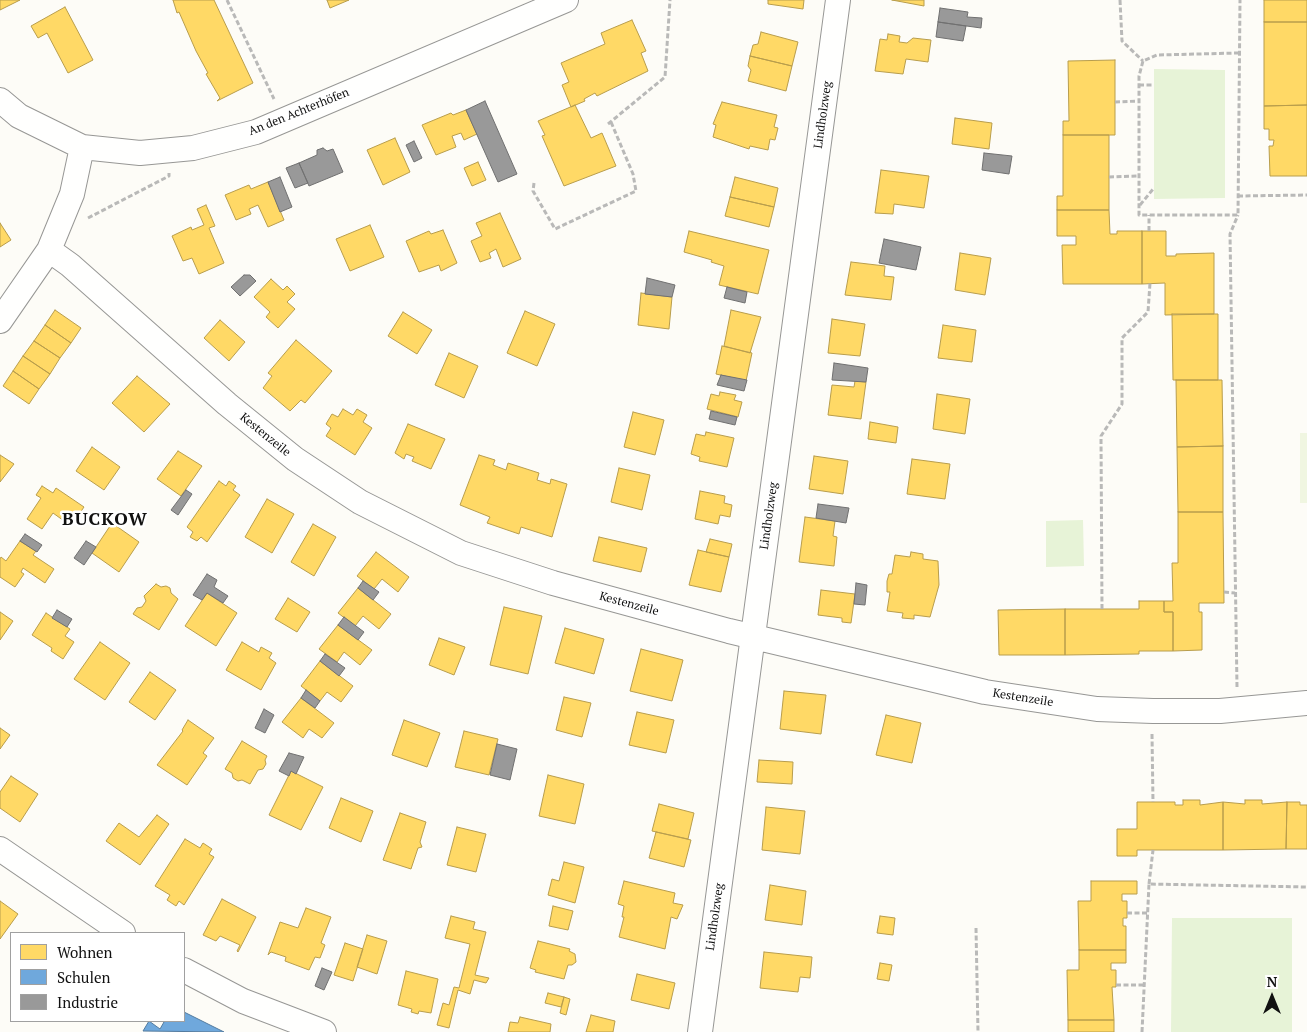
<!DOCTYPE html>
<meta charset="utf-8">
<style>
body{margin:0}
#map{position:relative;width:1307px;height:1032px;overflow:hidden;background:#fdfcf7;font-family:"PT Serif",serif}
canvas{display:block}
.legend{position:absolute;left:10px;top:932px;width:175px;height:90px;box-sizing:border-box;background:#fff;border:1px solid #a0a0a0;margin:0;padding:6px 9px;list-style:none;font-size:15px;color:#111}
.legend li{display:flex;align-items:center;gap:10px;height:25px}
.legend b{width:25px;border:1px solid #a0a0a0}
.north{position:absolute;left:1247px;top:972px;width:50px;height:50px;-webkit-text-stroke:4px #fff;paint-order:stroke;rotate:0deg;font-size:14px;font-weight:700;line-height:20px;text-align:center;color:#111}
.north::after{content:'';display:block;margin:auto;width:18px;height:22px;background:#111;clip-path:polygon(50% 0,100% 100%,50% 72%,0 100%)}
</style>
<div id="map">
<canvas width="1307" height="1032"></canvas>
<ul class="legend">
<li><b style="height:14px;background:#ffd966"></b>Wohnen</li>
<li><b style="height:14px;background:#6fa8dc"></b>Schulen</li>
<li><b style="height:14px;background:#999"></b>Industrie</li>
</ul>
<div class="north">N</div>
</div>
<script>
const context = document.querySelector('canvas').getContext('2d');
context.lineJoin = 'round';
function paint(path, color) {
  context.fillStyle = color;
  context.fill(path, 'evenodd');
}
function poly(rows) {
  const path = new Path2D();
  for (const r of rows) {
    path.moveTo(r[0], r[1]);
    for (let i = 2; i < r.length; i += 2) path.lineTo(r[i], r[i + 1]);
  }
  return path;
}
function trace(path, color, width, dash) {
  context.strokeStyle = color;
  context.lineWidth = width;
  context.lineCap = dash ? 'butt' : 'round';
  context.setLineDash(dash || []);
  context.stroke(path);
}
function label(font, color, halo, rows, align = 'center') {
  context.font = font + ' "PT Serif",serif';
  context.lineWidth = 5;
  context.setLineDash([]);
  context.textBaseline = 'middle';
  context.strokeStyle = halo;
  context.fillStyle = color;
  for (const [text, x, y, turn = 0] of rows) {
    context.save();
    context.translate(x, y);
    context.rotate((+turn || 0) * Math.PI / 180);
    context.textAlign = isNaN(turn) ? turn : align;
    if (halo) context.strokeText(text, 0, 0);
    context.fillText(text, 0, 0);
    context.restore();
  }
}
const green = poly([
 [1154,69,1225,70,1225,198,1154,199],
 [1083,520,1084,566,1046,567,1046,521],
 [1172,918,1292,918,1292,1032,1171,1032]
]);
const pitch = poly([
 [1300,433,1307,433,1307,503,1300,503]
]);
const homes = poly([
 [0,0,20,0,0,10,0,0],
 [173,0,214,0,253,83,217,101,220,98,206,74,208,73,196,51,179,12,177,13,173,0],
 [327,0,349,0,330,8,327,0],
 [768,0,804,0,803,9,768,4,768,0],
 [892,0,924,0,924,6,892,0],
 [1264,0,1307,0,1307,22,1264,22,1264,0],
 [65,7,93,60,68,73,47,33,38,38,31,26,65,7],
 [632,20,646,51,641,53,648,71,597,96,595,93,584,99,585,101,571,107,562,85,569,82,561,63,605,44,601,33,632,20],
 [1264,22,1307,22,1307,105,1264,106,1264,22],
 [761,32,798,42,792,66,750,56,753,45,758,44,761,32],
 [888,34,900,36,899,42,907,43,913,38,931,40,928,62,906,59,903,74,875,71,880,39,887,40,888,34],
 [750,56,792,66,786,91,748,81,751,70,748,66,750,56],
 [1115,60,1115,135,1063,135,1063,121,1069,121,1068,61,1115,60],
 [722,102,777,115,774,127,778,128,775,140,770,139,768,150,750,146,749,149,713,137,716,125,713,124,722,102],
 [575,105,591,138,602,133,616,166,564,186,542,136,545,135,538,121,575,105],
 [1307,105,1307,176,1270,176,1269,146,1273,146,1274,140,1269,140,1269,129,1264,129,1264,106,1307,105],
 [466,110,477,134,464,140,461,133,452,136,456,147,436,155,422,125,451,113,453,115,466,110],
 [955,118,992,123,989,149,952,144,955,118],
 [1063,135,1109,135,1109,210,1057,210,1057,196,1063,196,1063,135],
 [395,138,410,172,383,185,367,150,395,138],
 [478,162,486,180,472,186,464,168,478,162],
 [881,170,929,176,924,208,894,204,893,214,875,213,881,170],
 [735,177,778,188,774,207,730,197,735,177],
 [268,182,284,220,268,227,258,205,249,209,251,214,236,220,225,195,249,185,251,189,268,182],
 [730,197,774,207,769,227,725,216,730,197],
 [206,205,215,226,209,228,224,263,199,274,192,258,183,261,172,236,191,227,192,230,204,225,197,209,206,205],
 [1057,210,1109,210,1110,234,1117,234,1117,231,1142,231,1142,284,1063,284,1062,245,1076,245,1076,236,1057,236,1057,210],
 [500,213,521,259,503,267,496,249,489,253,491,258,480,262,471,241,482,236,476,223,500,213],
 [0,223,11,240,0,247,0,223],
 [370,225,384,257,350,271,336,239,370,225],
 [443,230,457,263,441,271,439,265,419,272,406,241,429,231,431,234,443,230],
 [689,231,769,250,758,294,719,285,724,266,711,262,712,260,684,252,689,231],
 [1142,231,1166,231,1166,256,1176,256,1176,254,1214,253,1214,314,1165,315,1165,283,1142,284,1142,231],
 [960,253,991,258,985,295,955,290,960,253],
 [851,262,885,266,884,276,894,277,891,300,845,295,851,262],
 [271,279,283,290,287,286,295,294,287,302,295,309,278,328,266,317,270,312,254,297,271,279],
 [641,293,672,297,669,329,638,325,641,293],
 [55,310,81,328,71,343,45,325,55,310],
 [731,310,761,317,750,353,724,346,731,310],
 [525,311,555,324,537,366,507,353,525,311],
 [403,312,432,330,417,354,388,336,403,312],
 [1172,314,1218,314,1218,380,1173,380,1172,314],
 [832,319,865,324,860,356,828,353,832,319],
 [220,320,245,342,229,361,204,338,220,320],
 [45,325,71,343,60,358,34,341,45,325],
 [943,325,976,330,972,362,938,358,943,325],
 [296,340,332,371,305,403,301,400,290,411,263,388,272,376,268,373,296,340],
 [34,341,60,358,50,374,23,356,34,341],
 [722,346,752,353,746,381,716,374,722,346],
 [449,353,478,366,464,398,435,385,449,353],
 [23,356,50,374,39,389,13,371,23,356],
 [13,371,39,389,29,404,3,386,13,371],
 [137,376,170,404,144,432,112,403,137,376],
 [1176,380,1222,380,1223,446,1177,447,1176,380],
 [855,381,866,382,861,419,828,415,832,385,854,387,855,381],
 [720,392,736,395,734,400,742,402,738,417,707,409,711,394,719,396,720,392],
 [937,394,970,399,965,434,933,429,937,394],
 [343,409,353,415,357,409,367,415,363,422,372,428,355,455,326,436,331,428,326,424,332,414,338,417,343,409],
 [633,412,664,420,655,455,624,447,633,412],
 [870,422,898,427,896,443,868,439,870,422],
 [408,424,445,439,431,469,412,461,414,457,406,454,404,459,395,453,408,424],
 [706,432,734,438,727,467,699,461,700,457,691,454,696,434,705,436,706,432],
 [1223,446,1223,512,1178,512,1177,447,1223,446],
 [92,447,120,467,104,490,76,471,92,447],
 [178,451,202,466,181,496,157,479,178,451],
 [0,455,14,464,0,482,0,455],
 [479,455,495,460,493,465,506,470,508,463,539,473,537,480,550,484,551,479,567,484,552,537,521,527,519,534,487,523,490,517,460,505,479,455],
 [814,456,848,461,843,494,809,489,814,456],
 [912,459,950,464,945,499,907,494,912,459],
 [619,468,650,475,642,510,611,502,619,468],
 [219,481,226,486,229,481,236,486,233,490,240,495,207,542,201,537,197,541,190,537,193,532,187,527,219,481],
 [42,486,53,493,56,488,84,507,71,526,53,513,42,529,27,519,41,498,36,495,42,486],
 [700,491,725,496,724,503,732,505,730,517,720,515,718,524,695,519,700,491],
 [267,499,294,514,272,553,245,537,267,499],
 [1178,512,1223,512,1224,603,1199,603,1199,612,1202,612,1202,650,1173,651,1173,612,1164,612,1164,601,1173,601,1172,563,1178,563,1178,512],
 [805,517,835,521,833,536,837,537,834,566,799,562,805,517],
 [112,523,139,542,119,572,92,553,112,523],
 [313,524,336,537,314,576,291,562,313,524],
 [599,537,647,548,641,572,593,561,599,537],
 [710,539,732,544,729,557,706,552,710,539],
 [20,541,36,551,33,555,54,569,45,583,23,568,21,572,24,574,15,587,0,577,0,559,1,557,6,561,20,541],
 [698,550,729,557,721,592,689,585,698,550],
 [376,552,409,577,398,592,382,579,374,589,357,576,376,552],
 [911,552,923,554,923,559,938,561,939,585,930,617,914,615,914,619,902,618,903,613,887,611,890,592,887,592,887,581,889,574,892,574,895,555,910,557,911,552],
 [156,584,161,587,166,586,170,588,171,593,178,599,159,630,133,614,137,608,142,607,146,601,144,596,156,584],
 [358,588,391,614,379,629,363,616,355,626,338,613,358,588],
 [821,590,855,594,851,623,842,622,842,618,818,615,821,590],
 [207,593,237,613,216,646,185,626,207,593],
 [288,598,310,612,297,632,275,619,288,598],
 [1139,601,1164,601,1164,612,1173,612,1173,651,1139,651,1139,654,1065,655,1065,609,1139,609,1139,601],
 [504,607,542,616,528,674,490,665,504,607],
 [1065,609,1065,655,999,655,998,610,1065,609],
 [0,612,13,621,0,640,0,612],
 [46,613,70,629,65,636,74,642,63,659,51,651,52,648,32,635,46,613],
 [338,625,372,650,360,665,344,652,337,662,319,649,338,625],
 [565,628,604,639,594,674,555,663,565,628],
 [439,638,465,647,454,675,429,665,439,638],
 [100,642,130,663,105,700,74,679,100,642],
 [242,642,259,652,261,647,272,653,269,658,276,663,261,690,226,670,242,642],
 [641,649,683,660,672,701,630,691,641,649],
 [320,661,353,686,341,702,327,692,320,701,301,686,320,661],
 [150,672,176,690,155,720,129,702,150,672],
 [784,691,826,695,821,734,780,729,784,691],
 [564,697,591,703,582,737,556,730,564,697],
 [301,698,334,723,322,738,309,729,303,738,282,722,301,698],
 [637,712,674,720,666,753,629,745,637,712],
 [886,715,921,723,912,763,876,755,886,715],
 [188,720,214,738,203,753,207,756,187,785,157,765,183,731,182,730,188,720],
 [404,720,440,733,427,767,392,755,404,720],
 [0,728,10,735,0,749,0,728],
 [464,731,498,739,489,775,455,767,464,731],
 [242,741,267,756,265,760,266,764,263,769,258,770,250,784,242,780,238,781,233,778,232,773,225,769,242,741],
 [759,760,793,762,792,784,757,782,759,760],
 [291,771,323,787,301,830,269,815,291,771],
 [548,775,584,784,575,824,539,816,548,775],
 [11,776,38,794,20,822,0,808,0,792,11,776],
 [341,798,373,811,361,842,329,828,341,798],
 [1183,800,1200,800,1200,805,1223,802,1223,850,1137,850,1137,856,1117,856,1117,829,1137,829,1137,802,1175,802,1175,805,1183,805,1183,800],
 [1245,800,1262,800,1262,804,1287,802,1286,849,1223,850,1223,802,1245,804,1245,800],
 [1287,802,1300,802,1300,805,1307,805,1307,849,1286,849,1287,802],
 [659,804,694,813,688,839,652,831,659,804],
 [766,807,805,811,800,854,762,850,766,807],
 [400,813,426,822,420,842,422,847,418,848,411,869,383,860,400,813],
 [157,815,169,824,140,865,106,841,119,823,139,837,157,815],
 [457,827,486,834,476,872,447,865,457,827],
 [656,832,691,840,684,867,649,858,656,832],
 [185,839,200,848,203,843,212,849,209,854,214,857,184,905,179,901,176,906,167,900,170,895,155,886,185,839],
 [564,862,584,867,575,903,548,895,552,879,559,881,564,862],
 [624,881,675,893,673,903,683,905,677,919,671,917,665,949,619,937,624,917,622,917,624,906,618,904,624,881],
 [1091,881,1137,881,1137,894,1122,894,1122,901,1127,901,1127,918,1123,918,1123,926,1126,926,1126,950,1079,950,1078,901,1091,901,1091,881],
 [770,885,806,891,802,925,765,920,770,885],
 [222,899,256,917,238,952,237,951,240,945,220,936,216,941,203,935,222,899],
 [0,901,18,914,0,939,0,901],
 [553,906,573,911,568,930,549,926,553,906],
 [306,908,331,917,321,943,325,945,320,958,315,957,309,970,285,961,286,957,271,952,268,955,280,922,298,928,306,908],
 [451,916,475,922,473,929,486,932,475,975,489,978,486,983,474,980,470,994,458,990,449,1028,437,1025,443,1003,449,1005,454,987,459,988,470,944,445,938,451,916],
 [880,916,895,918,893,935,877,933,880,916],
 [367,935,387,941,377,974,357,967,367,935],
 [538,941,570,949,569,951,575,954,576,962,572,965,568,965,564,979,535,972,536,970,530,968,538,941],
 [345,943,363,949,353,981,334,975,345,943],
 [1079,950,1126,950,1126,963,1111,963,1111,970,1116,970,1116,987,1112,987,1114,1020,1068,1020,1067,970,1079,970,1079,950],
 [764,952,812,957,810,978,800,977,798,992,760,988,764,952],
 [880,963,892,965,889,981,877,979,880,963],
 [406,971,438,979,431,1013,419,1011,418,1014,411,1012,412,1009,398,1005,406,971],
 [637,974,675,983,669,1009,631,1000,637,974],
 [548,993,564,997,561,1007,545,1003,548,993],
 [564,997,570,999,566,1015,560,1013,564,997],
 [591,1015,615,1021,613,1032,586,1032,591,1015],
 [520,1017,551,1024,550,1032,508,1032,510,1022,518,1023,520,1017],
 [1068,1020,1114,1020,1114,1032,1068,1032,1068,1020]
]);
const schools = poly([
 [184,1012,224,1032,143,1031,149,1021,160,1029,164,1022,161,1021,184,1021,184,1012]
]);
const industry = poly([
 [940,8,968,12,967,17,982,18,981,28,938,22,940,8],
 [938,22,966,26,963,41,936,37,938,22],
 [485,101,517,174,498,182,466,110,485,101],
 [414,141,422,158,414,162,406,145,414,141],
 [323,148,327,151,333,149,343,172,309,186,299,163,317,155,317,150,323,148],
 [984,153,1012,156,1009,174,982,170,984,153],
 [299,163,308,183,295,188,286,168,299,163],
 [280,177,292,207,280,212,268,182,280,177],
 [884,239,921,247,916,270,879,263,884,239],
 [244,275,250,275,256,281,240,296,231,287,244,275],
 [647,278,675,285,672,297,645,294,647,278],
 [727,287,747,292,745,303,724,298,727,287],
 [834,363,868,368,866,382,832,380,834,363],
 [721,375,747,380,744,391,717,385,721,375],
 [711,411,737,417,735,425,709,419,711,411],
 [186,490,192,494,178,515,171,510,186,490],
 [818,504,849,508,846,523,816,518,818,504],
 [25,534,42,545,37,552,20,541,25,534],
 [86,541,96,547,84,565,74,558,86,541],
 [207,574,217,580,214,587,228,596,223,603,207,593,202,600,193,595,207,574],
 [363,581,379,592,373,600,358,588,363,581],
 [856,583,867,585,865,605,854,604,856,583],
 [57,610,72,619,67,627,52,618,57,610],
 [344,617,364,632,358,640,338,625,344,617],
 [325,654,345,668,339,676,320,661,325,654],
 [306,690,320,701,315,708,301,698,306,690],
 [264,709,274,715,265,733,255,728,264,709],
 [497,744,517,749,510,780,490,775,497,744],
 [289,753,304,757,296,774,291,771,289,776,279,771,289,753],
 [322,968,332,972,324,990,315,986,322,968]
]);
const path = poly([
 [227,0,274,99],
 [1120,0,1122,41,1143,61],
 [1239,53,1157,55,1143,61,1139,76,1139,215,1238,215,1240,0],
 [1139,85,1154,85],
 [1115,102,1139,101],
 [608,124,665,77,670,0],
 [1109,177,1139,176],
 [534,183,533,191,555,229,636,191,633,174,611,122],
 [1238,196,1307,195],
 [1140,205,1154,188],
 [88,218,169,176,169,173],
 [1149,231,1149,215],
 [1224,592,1235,593],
 [1102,609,1101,436,1122,404,1122,338,1148,312,1150,283],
 [1237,687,1230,234,1238,215],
 [1152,734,1153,802],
 [1149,884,1153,850],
 [1127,913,1147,913],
 [976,928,978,1032],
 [1116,985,1144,985],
 [1142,1032,1149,884,1307,887]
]);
const street = poly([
 [0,100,19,116,82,147,140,153,193,148,256,132,566,0],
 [49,250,70,265,227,404,295,459,360,502,461,553,553,583,729,631,985,692,1097,709,1153,711,1220,711,1307,703],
 [0,321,49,250,72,194,82,147],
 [0,849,123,933],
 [184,970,243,1001,324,1032],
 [700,1032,838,0]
]);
const streetNames = [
 ["An den Achterhöfen",299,112,-22],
 ["Lindholzweg",823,115,-82],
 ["Kestenzeile",265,435,39],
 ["Lindholzweg",769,516,-82],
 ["Kestenzeile",629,604,15],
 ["Kestenzeile",1023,698,9],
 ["Lindholzweg",715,917,-82]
];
const districtNames = [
 ["BUCKOW",105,520]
];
paint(green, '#e7f3d7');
paint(pitch, '#f0f6e1');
paint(homes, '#ffd966');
trace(homes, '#b89d4c', 1);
paint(schools, '#6fa8dc');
trace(schools, '#537b9f', 1);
paint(industry, '#999');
trace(industry, '#707070', 1);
trace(street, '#979795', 26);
trace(path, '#b9b9b8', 3, [5, 2.5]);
trace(street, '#fffffe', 24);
label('12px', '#111', '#fff', streetNames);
context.letterSpacing = '1px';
label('bold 18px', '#111', '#fff', districtNames);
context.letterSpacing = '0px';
</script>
